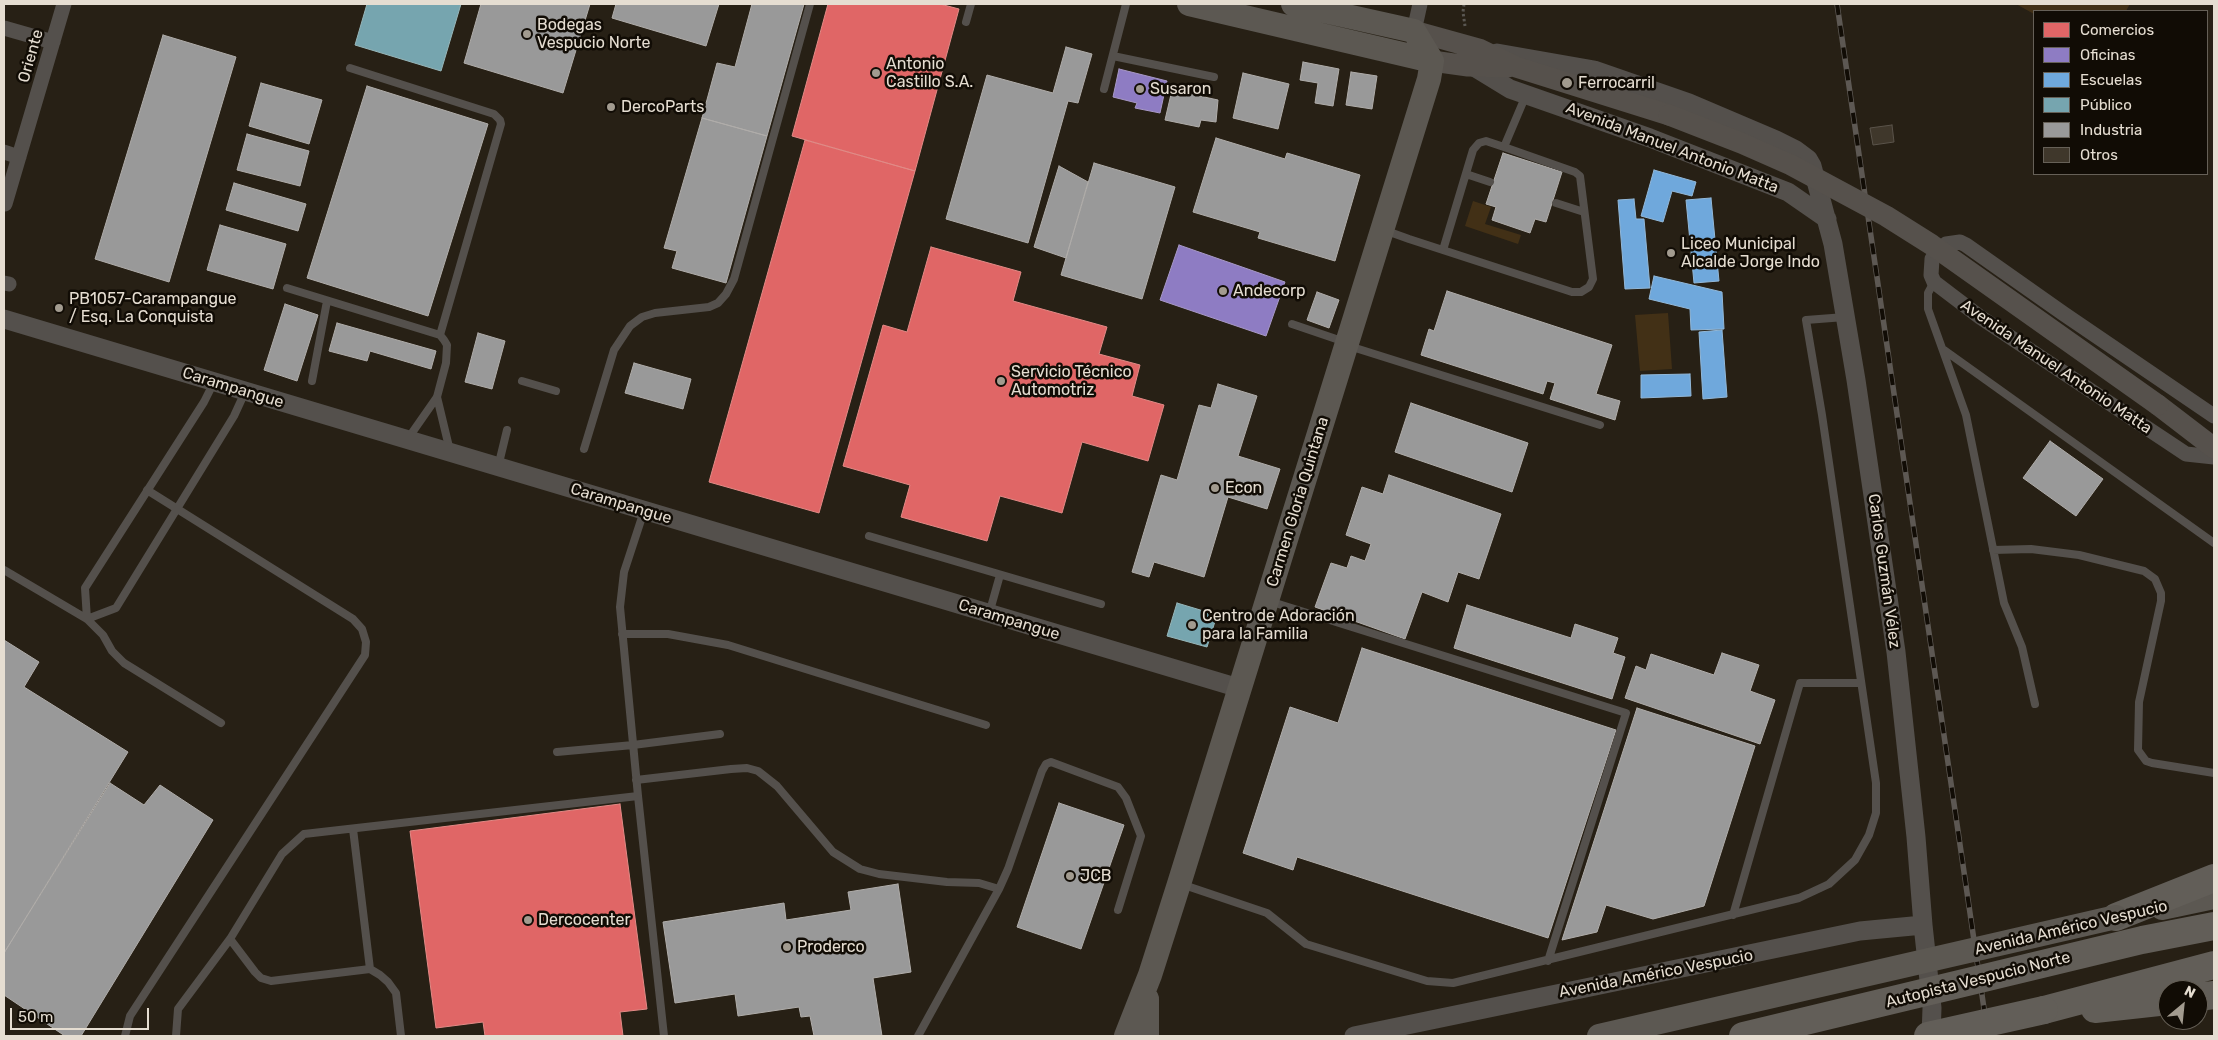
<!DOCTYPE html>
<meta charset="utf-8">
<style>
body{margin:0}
#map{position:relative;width:2218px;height:1040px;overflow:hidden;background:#272015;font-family:Rubik,sans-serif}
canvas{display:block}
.frame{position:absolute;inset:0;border:5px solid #e5ddd1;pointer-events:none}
.legend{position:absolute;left:2033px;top:10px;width:175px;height:165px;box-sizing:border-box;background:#110c05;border:1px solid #666057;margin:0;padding:6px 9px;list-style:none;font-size:15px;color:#e5ddd1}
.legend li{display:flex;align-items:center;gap:10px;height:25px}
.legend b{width:25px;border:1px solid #666057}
.north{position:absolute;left:2158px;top:980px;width:50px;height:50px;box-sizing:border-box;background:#110c05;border:1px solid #666057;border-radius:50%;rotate:28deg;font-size:14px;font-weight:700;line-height:20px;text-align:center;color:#e5ddd1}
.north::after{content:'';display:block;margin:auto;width:18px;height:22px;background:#a29b8f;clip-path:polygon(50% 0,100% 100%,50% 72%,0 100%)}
.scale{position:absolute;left:10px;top:1008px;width:139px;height:22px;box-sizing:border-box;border:2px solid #e5ddd1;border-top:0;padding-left:6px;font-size:15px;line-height:18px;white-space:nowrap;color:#e5ddd1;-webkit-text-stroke:4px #110c05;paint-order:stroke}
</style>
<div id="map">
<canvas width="2218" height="1040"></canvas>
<div class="frame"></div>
<ul class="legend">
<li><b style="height:14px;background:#e06666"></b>Comercios</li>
<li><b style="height:14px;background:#8e7cc3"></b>Oficinas</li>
<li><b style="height:14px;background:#6fa8dc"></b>Escuelas</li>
<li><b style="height:14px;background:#76a5af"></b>Público</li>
<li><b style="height:14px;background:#999"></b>Industria</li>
<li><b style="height:14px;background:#3f372b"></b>Otros</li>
</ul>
<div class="north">N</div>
<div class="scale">50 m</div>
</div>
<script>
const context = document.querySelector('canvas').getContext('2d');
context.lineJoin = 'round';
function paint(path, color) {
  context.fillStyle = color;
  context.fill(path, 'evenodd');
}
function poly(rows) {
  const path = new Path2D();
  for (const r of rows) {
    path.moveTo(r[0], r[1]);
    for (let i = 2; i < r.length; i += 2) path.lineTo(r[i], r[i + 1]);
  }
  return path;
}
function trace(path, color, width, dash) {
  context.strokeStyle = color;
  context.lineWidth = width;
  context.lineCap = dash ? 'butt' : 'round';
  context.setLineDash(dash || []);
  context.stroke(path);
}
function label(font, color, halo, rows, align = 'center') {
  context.font = font + ' Rubik,sans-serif';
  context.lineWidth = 5;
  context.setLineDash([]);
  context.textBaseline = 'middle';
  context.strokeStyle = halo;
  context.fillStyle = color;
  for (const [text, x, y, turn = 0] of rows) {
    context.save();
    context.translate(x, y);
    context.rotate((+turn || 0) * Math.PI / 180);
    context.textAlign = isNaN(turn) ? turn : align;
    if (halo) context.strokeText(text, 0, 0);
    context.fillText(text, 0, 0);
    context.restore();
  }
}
const green = poly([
 [2016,4,2130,4,2126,11,2034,11,2034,14],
 [1473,201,1491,207,1485,224,1521,235,1518,244,1465,226],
 [1668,313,1672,369,1640,371,1635,315]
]);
const shops = poly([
 [828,4,940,4,959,9,915,171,792,136,828,4],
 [805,140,915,171,819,513,709,482,805,140],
 [931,247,1021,272,1013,301,1107,327,1099,354,1140,365,1132,396,1164,405,1148,461,1082,442,1062,513,1000,496,987,541,901,517,910,485,843,466,883,325,907,332,931,247],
 [620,804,647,1009,620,1012,623,1036,485,1036,483,1022,436,1028,410,831,620,804]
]);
const offices = poly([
 [1119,69,1167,81,1160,113,1135,108,1137,103,1113,97,1119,69],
 [1179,245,1285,282,1266,336,1160,300,1179,245]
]);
const schools = poly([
 [1654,170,1696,182,1692,196,1672,191,1663,222,1641,216,1654,170],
 [1711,198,1719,281,1694,283,1686,200,1711,198],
 [1634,199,1636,219,1644,219,1650,288,1625,289,1618,200,1634,199],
 [1654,276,1722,292,1724,329,1691,330,1690,309,1649,299,1654,276],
 [1722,330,1727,397,1703,399,1699,332,1722,330],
 [1690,374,1691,396,1641,398,1641,375,1690,374]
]);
const public = poly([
 [367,4,461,4,441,71,355,45,367,4],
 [1177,603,1217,615,1207,647,1167,636,1177,603]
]);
const industry = poly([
 [481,4,590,4,563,93,464,63,481,4],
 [616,4,719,4,706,46,612,18,616,4],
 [752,4,804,4,767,136,702,118,717,63,735,67,752,4],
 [163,35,236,57,169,282,95,259,163,35],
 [1066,47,1092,54,1078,103,1068,101,1028,243,946,219,987,75,1053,93,1066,47],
 [1303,62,1339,69,1333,106,1315,103,1318,83,1300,80,1303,62],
 [1351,72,1377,76,1372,109,1346,105,1351,72],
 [1243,73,1289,84,1278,129,1233,118,1243,73],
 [261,83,322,100,309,144,249,126,261,83],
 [367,86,488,124,428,316,307,278,367,86],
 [1172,90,1218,100,1216,122,1201,120,1199,127,1165,120,1172,90],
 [702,118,767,136,726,283,672,268,677,251,664,248,702,118],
 [247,134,309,151,300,186,237,170,247,134],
 [1216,138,1285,159,1287,153,1360,175,1335,261,1258,238,1260,232,1193,212,1216,138],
 [1503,153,1562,172,1546,222,1535,219,1530,233,1492,220,1496,207,1486,204,1503,153],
 [1094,163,1175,187,1142,299,1061,275,1094,163],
 [1059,166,1088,182,1066,258,1034,247,1059,166],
 [234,183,306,204,298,231,226,210,234,183],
 [220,225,286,244,273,289,207,270,220,225],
 [1447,291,1612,345,1596,394,1620,401,1615,420,1550,399,1555,383,1547,381,1543,394,1421,355,1429,329,1434,331,1447,291],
 [1317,292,1339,300,1329,328,1307,320,1317,292],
 [285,304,318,315,297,381,264,370,285,304],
 [337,323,436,351,431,369,370,351,367,361,329,351,337,323],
 [478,333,505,341,492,389,465,382,478,333],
 [634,363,691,379,683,409,625,393,634,363],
 [1218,384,1257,396,1238,456,1280,469,1267,509,1228,497,1204,577,1154,562,1149,577,1132,572,1161,475,1177,480,1199,405,1211,408,1218,384],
 [1411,403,1528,443,1512,492,1395,452,1411,403],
 [2050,441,2103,479,2076,516,2023,478,2050,441],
 [1389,475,1501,514,1479,579,1458,572,1448,602,1422,592,1405,639,1315,607,1331,563,1347,568,1351,556,1365,561,1371,544,1346,535,1362,487,1383,494,1389,475],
 [1467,605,1571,638,1575,624,1618,638,1613,653,1625,657,1612,699,1454,648,1467,605],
 [4,640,39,662,24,687,128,752,4,953,4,640],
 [1362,648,1616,730,1548,938,1297,857,1293,870,1243,853,1290,707,1338,723,1362,648],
 [1722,653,1759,665,1750,691,1775,700,1760,744,1625,698,1636,666,1646,670,1651,654,1714,675,1722,653],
 [1637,708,1755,746,1704,906,1653,919,1606,905,1597,932,1562,940,1637,708],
 [110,783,144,805,160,785,213,820,81,1036,65,1036,4,995,4,953,110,783],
 [1059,803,1124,825,1081,949,1017,927,1059,803],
 [898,884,911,972,873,978,882,1036,814,1036,810,1016,801,1017,799,1007,738,1016,735,994,675,1003,663,922,784,903,786,920,851,910,848,892,898,884]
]);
const building = poly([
 [1892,125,1894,142,1873,145,1870,128,1892,125]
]);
const path = poly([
 [1464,4,1463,12,1465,26]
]);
const service = poly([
 [966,22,971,4],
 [1113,56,1214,77],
 [350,68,494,114,500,120,501,124,440,335],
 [1104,89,1126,4],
 [1504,147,1526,95],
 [1466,174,1490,182],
 [1556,203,1584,212],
 [1384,230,1409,239,1572,292,1581,292,1589,287,1593,279,1580,176,1575,172,1504,147,1486,141,1479,143,1473,150,1443,250],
 [1934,282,1928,293,1928,309,1966,415,2004,603,2022,647,2035,704],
 [287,288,440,335,444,340,447,345,446,363,437,397,407,440],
 [1292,324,1345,342],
 [1349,346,1600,425],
 [1944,350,2214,543],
 [312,381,327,301],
 [522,381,556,391],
 [214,382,204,402,85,588,87,619,116,608,234,416,245,392],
 [437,397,450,451],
 [584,449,614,350,630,326,642,317,655,313,709,307,718,303,726,294,734,279,810,4],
 [498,467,507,430],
 [644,511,624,572,620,607,638,796,664,1036],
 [869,536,1101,604],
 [1993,550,2031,549,2079,555,2144,571,2155,579,2161,593,2161,601,2139,702,2138,750,2146,761,2152,763,2214,773],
 [4,570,87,619,103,635,112,651,124,663,221,723],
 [1269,601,1626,713,1548,961],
 [989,614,1000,575],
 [622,634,668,634,728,645,986,725],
 [557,752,633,745,720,734],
 [636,780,731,769,747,768,758,771,777,786,833,852,860,869,879,874,947,882,979,883,999,889],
 [353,829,370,969],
 [1181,884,1267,913,1306,944,1427,981,1453,983,1799,898,1829,884,1855,860,1869,835,1876,813,1876,783,1822,415,1806,320,1845,317],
 [1733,915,1800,683,1861,683],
 [230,939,255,972,261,978,271,981,370,969,380,975,388,982,396,993,401,1036],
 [125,1036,130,1016,365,655,366,642,362,629,353,619,147,490],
 [176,1036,178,1009,230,939,282,854,304,834,638,796],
 [918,1036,999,889,1008,869,1042,771,1046,764,1051,762,1118,787,1126,798,1141,836,1118,910]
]);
const minor = poly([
 [4,28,53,42],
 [1414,31,1420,4],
 [4,152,19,157],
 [5,204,64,4],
 [4,283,9,284],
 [2214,416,2064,314,1966,245,1960,242,1946,244,1936,252,1932,259,1931,275,1934,282,1980,317,2186,454,2214,457]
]);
const tertiary = poly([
 [1497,53,1594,70,1689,103,1776,140,1796,150,1808,159,1812,166,1833,244,1856,380,1896,652,1916,837,1923,925,1932,1008,1931,1036],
 [1474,67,1510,89,1650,138,1788,192,1827,219],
 [4,319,1239,688],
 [1354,1036,1860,931,1923,925]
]);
const secondary = poly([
 [1414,31,1479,49,1516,67,1669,115],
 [1432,61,1468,66,1508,67],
 [2158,405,2214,448]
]);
const primary = poly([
 [1189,4,1432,61],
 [2162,908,2214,897],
 [1147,999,1147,1036],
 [1126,1036,1150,975,1179,884,1429,79,1432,61,1414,31,1293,4]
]);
const motorway = poly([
 [2116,917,2214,878],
 [2198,997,2214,995],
 [2095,1009,2168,1001],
 [2044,1010,2214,965]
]);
const rail = poly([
 [1837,4,1988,1036]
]);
const secondaryBridge = poly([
 [1669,115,1741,143,1791,165,1886,216,1932,245,2158,405]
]);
const primaryBridge = poly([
 [1599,1036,2116,917]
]);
const motorwayBridge = poly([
 [1743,1036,2142,940,2214,926],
 [1928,1036,2044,1010]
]);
const markers = [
 [527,34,5,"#a29b8f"],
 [876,73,5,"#a29b8f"],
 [1567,83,6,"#a29b8f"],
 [1140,89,5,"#a29b8f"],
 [611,107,5,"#a29b8f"],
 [1671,253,5,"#a29b8f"],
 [1223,291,5,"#a29b8f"],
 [59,308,5,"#a29b8f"],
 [1001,381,5,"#a29b8f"],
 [1215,488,5,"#a29b8f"],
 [1192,625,5,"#a29b8f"],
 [1070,876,5,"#a29b8f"],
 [528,920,5,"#a29b8f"],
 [787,947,5,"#a29b8f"]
];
const poiNames = [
 ["Bodegas",537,25],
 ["Vespucio Norte",537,43],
 ["Antonio",886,64],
 ["Castillo S.A.",886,82],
 ["Ferrocarril",1578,83],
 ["Susaron",1150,89],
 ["DercoParts",621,107],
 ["Liceo Municipal",1681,244],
 ["Alcalde Jorge Indo",1681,262],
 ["Andecorp",1233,291],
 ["PB1057-Carampangue",69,299],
 ["/ Esq. La Conquista",69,317],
 ["Servicio Técnico",1011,372],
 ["Automotriz",1011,390],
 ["Econ",1225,488],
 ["Centro de Adoración",1202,616],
 ["para la Familia",1202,634],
 ["JCB",1080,876],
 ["Dercocenter",538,920],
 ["Proderco",797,947]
];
const streetNames = [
 ["Oriente",31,56,-74],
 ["Avenida Manuel Antonio Matta",1672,148,21],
 ["Avenida Manuel Antonio Matta",2056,367,34],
 ["Carampangue",233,388,17],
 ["Carmen Gloria Quintana",1298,502,-73],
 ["Carampangue",621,504,17],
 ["Carlos Guzmán Vélez",1884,571,82],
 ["Carampangue",1009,620,17],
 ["Avenida Américo Vespucio",2071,928,-13],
 ["Avenida Américo Vespucio",1656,974,-11],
 ["Autopista Vespucio Norte",1978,980,-14]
];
paint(green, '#423016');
paint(shops, '#e06666');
trace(shops, '#e28a86', 1);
paint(offices, '#8e7cc3');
trace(offices, '#a899c7', 1);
paint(schools, '#6fa8dc');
trace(schools, '#92b8d9', 1);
paint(public, '#76a5af');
trace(public, '#97b6b9', 1);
paint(industry, '#999');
trace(industry, '#b0adaa', 1);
paint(building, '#3f372b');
trace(building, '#5a534a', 1);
trace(path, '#5a5752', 3, [2.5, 2.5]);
trace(service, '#54504c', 8);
trace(minor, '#54504c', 15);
trace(tertiary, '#54504c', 19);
trace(secondary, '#56514c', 21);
trace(primary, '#5c5852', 24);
trace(motorway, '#625e58', 28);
trace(rail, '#5d5853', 5.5);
trace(rail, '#110c05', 4, [11]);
trace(secondaryBridge, '#56514c', 21);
trace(primaryBridge, '#5c5852', 24);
trace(motorwayBridge, '#625e58', 28);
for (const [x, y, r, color] of markers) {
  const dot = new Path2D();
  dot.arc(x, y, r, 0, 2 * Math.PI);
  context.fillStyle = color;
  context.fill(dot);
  trace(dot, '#110c05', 2);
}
label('16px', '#e5ddd1', '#110c05', poiNames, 'left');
label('16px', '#e5ddd1', '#110c05', streetNames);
</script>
